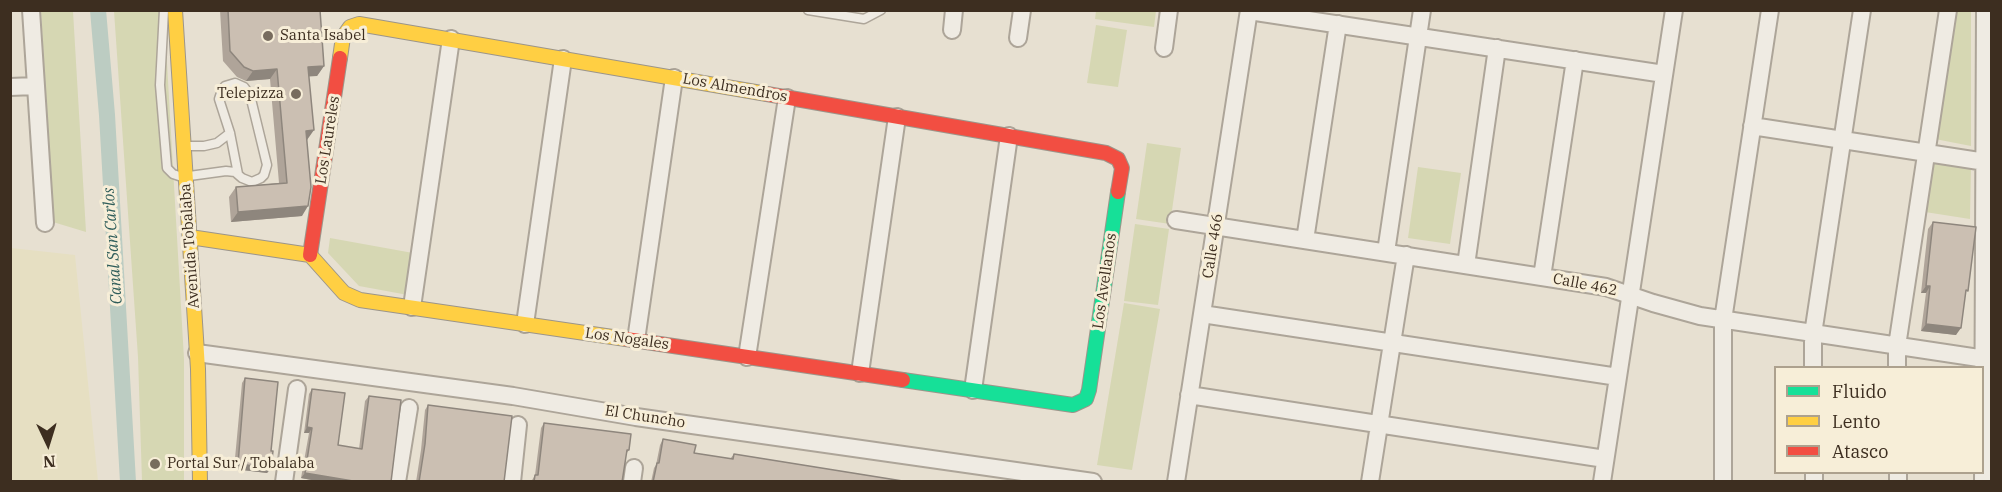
<!DOCTYPE html>
<style>
body{margin:0}
#map{position:relative;width:2002px;height:492px;overflow:hidden;background:#e7e0d1;font-family:"IBM Plex Serif",serif}
canvas{display:block}
.frame{position:absolute;inset:0;border:12px solid #3d2e20;pointer-events:none}
.legend{position:absolute;left:1774px;top:366px;width:210px;height:108px;box-sizing:border-box;background:#f7eed8;border:2px solid #ada18e;margin:0;padding:8px 10px;list-style:none;font-size:18px;color:#3d2e20}
.legend li{display:flex;align-items:center;gap:12px;height:30px}
.legend b{width:30px;border:2px solid #ada18e}
.north{position:absolute;left:18px;top:414px;width:60px;height:60px;-webkit-text-stroke:4px #f7eed8;paint-order:stroke;rotate:176deg;font-size:16px;font-weight:700;line-height:24px;text-align:center;color:#3d2e20}
.north::after{content:'';display:block;margin:auto;width:21px;height:27px;background:#3d2e20;clip-path:polygon(50% 0,100% 100%,50% 72%,0 100%)}
</style>
<div id="map">
<canvas width="2002" height="492"></canvas>
<div class="frame"></div>
<ul class="legend">
<li><b style="height:8px;background:#16e098"></b>Fluido</li>
<li><b style="height:8px;background:#ffcf43"></b>Lento</li>
<li><b style="height:8px;background:#f24e42"></b>Atasco</li>
</ul>
<div class="north">N</div>
</div>
<script>
const context = document.querySelector('canvas').getContext('2d');
context.lineJoin = 'round';
function paint(path, color) {
  context.fillStyle = color;
  context.fill(path, 'evenodd');
}
function poly(rows) {
  const path = new Path2D();
  for (const r of rows) {
    path.moveTo(r[0], r[1]);
    for (let i = 2; i < r.length; i += 2) path.lineTo(r[i], r[i + 1]);
  }
  return path;
}
function trace(path, color, width, dash) {
  context.strokeStyle = color;
  context.lineWidth = width;
  context.lineCap = dash ? 'butt' : 'round';
  context.setLineDash(dash || []);
  context.stroke(path);
}
function label(font, color, halo, rows, align = 'center') {
  context.font = font + ' "IBM Plex Serif",serif';
  context.lineWidth = 6;
  context.setLineDash([]);
  context.textBaseline = 'middle';
  context.strokeStyle = halo;
  context.fillStyle = color;
  for (const [text, x, y, turn = 0] of rows) {
    context.save();
    context.translate(x, y);
    context.rotate((+turn || 0) * Math.PI / 180);
    context.textAlign = isNaN(turn) ? turn : align;
    if (halo) context.strokeText(text, 0, 0);
    context.fillText(text, 0, 0);
    context.restore();
  }
}
const farmland = poly([
 [11,248,75,255,98,481,11,481]
]);
const green = poly([
 [41,11,73,11,86,232,53,222],
 [114,11,164,11,184,359,184,481,142,481,138,357],
 [1096,11,1096,10,1156,11,1154,27,1095,19],
 [1954,11,1971,11,1971,146,1935,139],
 [1096,25,1127,30,1118,87,1087,83],
 [1147,143,1181,148,1170,224,1136,219],
 [1931,158,1971,166,1970,219,1925,212],
 [1418,167,1461,173,1450,244,1408,238],
 [1135,224,1169,229,1158,305,1124,301],
 [330,238,413,253,408,295,359,286,328,253],
 [1124,303,1160,309,1132,470,1097,465]
]);
const canal = poly([
 [98,10,107,115,128,482]
]);
const lane = poly([
 [164,10,160,85,167,168,173,174,182,177,226,171,235,172,242,178,252,182,261,178,264,175,267,165,250,95,244,87,235,83,225,86,222,90,219,99,230,133,238,174],
 [808,10,864,19,881,10],
 [187,146,204,146,217,143,230,133]
]);
const street = poly([
 [31,10,45,223],
 [1249,11,1664,74],
 [952,30,954,10],
 [1018,38,1022,10],
 [1164,48,1169,10],
 [10,87,35,86],
 [1752,126,1992,163],
 [1176,220,1606,287,1653,303,1700,316,1992,360],
 [1305,240,1338,24],
 [1386,252,1422,10],
 [1466,265,1497,48],
 [1542,277,1575,60],
 [412,307,451,39],
 [1202,314,1618,377],
 [525,324,563,59],
 [636,340,674,78],
 [197,353,513,396,636,417,1093,482],
 [747,357,787,98],
 [1813,368,1813,334,1862,10],
 [1897,368,1897,346,1948,10],
 [860,373,897,117],
 [973,390,1009,136],
 [1189,395,1605,459],
 [1814,472,1814,482],
 [1898,472,1898,482],
 [284,482,297,389],
 [397,482,409,408],
 [512,482,518,425],
 [632,482,634,468],
 [1176,482,1249,10],
 [1370,482,1406,255],
 [1602,482,1674,10],
 [1723,482,1723,320,1770,10],
 [1983,482,1985,10]
]);
const fast = poly([
 [903,380,1073,405,1086,399,1089,390,1118,192]
]);
const slow = poly([
 [175,10,198,369,200,482],
 [340,58,343,37,350,27,359,24,767,94],
 [190,237,310,255,344,293,360,300,626,339]
]);
const jam = poly([
 [767,94,1106,153,1118,159,1122,168,1118,192],
 [310,255,340,58],
 [626,339,903,380]
]);
const wall = poly([
 [220,10,320,10,324,66,317,76,309,76,307,140,302,216,231,222,229,197,236,187,279,183,270,79,246,81,237,77,223,61],
 [1933,222,1965,295,1956,335,1921,331,1926,293,1921,293,1928,229],
 [245,378,271,451,271,468,267,473,234,469,242,383],
 [312,389,338,445,359,449,365,401,369,396,391,482,322,482,301,478,309,433,304,433,309,394],
 [428,405,504,482,416,482,421,450,425,410],
 [544,423,629,450,626,454,622,482,531,482,535,475,541,428],
 [663,439,694,453,730,459,734,454,909,482,651,482,654,468,656,465,660,445]
]);
const shadedWall = poly([
 [324,66,317,76,301,77,308,67],
 [277,69,270,79,246,81,253,71],
 [314,130,307,140,306,131],
 [308,206,302,216,231,222,238,212],
 [1926,286,1930,286,1926,293,1921,293],
 [1926,324,1961,328,1956,335,1921,331],
 [307,427,312,428,309,433,304,433],
 [238,464,271,468,267,473,234,469],
 [305,473,359,482,322,482,301,478]
]);
const building = poly([
 [228,10,320,10,324,66,308,67,314,130,306,131,311,187,308,206,238,212,236,187,287,183,277,69,253,71,244,67,230,51,228,10],
 [1933,222,1976,227,1968,291,1966,290,1961,328,1926,324,1930,286,1926,286,1933,222],
 [245,378,278,382,271,451,273,451,271,468,238,464,245,378],
 [312,389,345,393,338,445,362,449,369,396,401,400,391,482,359,482,305,473,312,428,307,427,312,389],
 [428,405,512,416,504,482,419,482,425,444,428,405],
 [544,423,631,434,629,450,627,450,622,482,534,482,535,475,538,475,544,423],
 [663,439,696,445,694,453,733,459,734,454,909,482,653,482,657,463,659,463,663,439]
]);
const markers = [
 [268,36,6,"#786c5e"],
 [296,94,6,"#786c5e"],
 [155,464,6,"#786c5e"]
];
const poiNames = [
 ["Santa Isabel",280,36],
 ["Telepizza",284,94,"right"],
 ["Portal Sur / Tobalaba",167,464]
];
const streetNames = [
 ["Los Almendros",735,88,10],
 ["Los Laureles",328,140,-81],
 ["Avenida Tobalaba",190,246,-94],
 ["Calle 466",1213,246,-81],
 ["Los Avellanos",1105,281,-82],
 ["Calle 462",1585,285,11],
 ["Los Nogales",627,339,8],
 ["El Chuncho",645,417,9]
];
const waterNames = [
 ["Canal San Carlos",113,246,-94]
];
paint(farmland, '#e6dfc2');
paint(green, '#d6d7b3');
trace(canal, '#bcccc2', 16);
trace(lane, '#ada599', 11);
trace(street, '#ada599', 20);
trace(fast, '#9c958a', 16);
trace(slow, '#9c958a', 16);
trace(jam, '#9c958a', 16);
trace(lane, '#efebe3', 8);
trace(street, '#efebe3', 16);
trace(fast, '#16e098', 14);
trace(slow, '#ffcf43', 14);
trace(jam, '#f24e42', 14);
paint(wall, '#afa499');
paint(shadedWall, '#8e867d');
paint(building, '#cbbfb2');
trace(building, '#8e867d', 1.5);
for (const [x, y, r, color] of markers) {
  const dot = new Path2D();
  dot.arc(x, y, r, 0, 2 * Math.PI);
  context.fillStyle = color;
  context.fill(dot);
  trace(dot, '#f7eed8', 2);
}
label('15px', '#3d2e20', '#f7eed8', poiNames, 'left');
label('15px', '#3d2e20', '#f7eed8', streetNames);
label('italic 16px', '#2f5d5a', '#f7eed8', waterNames);
</script>
